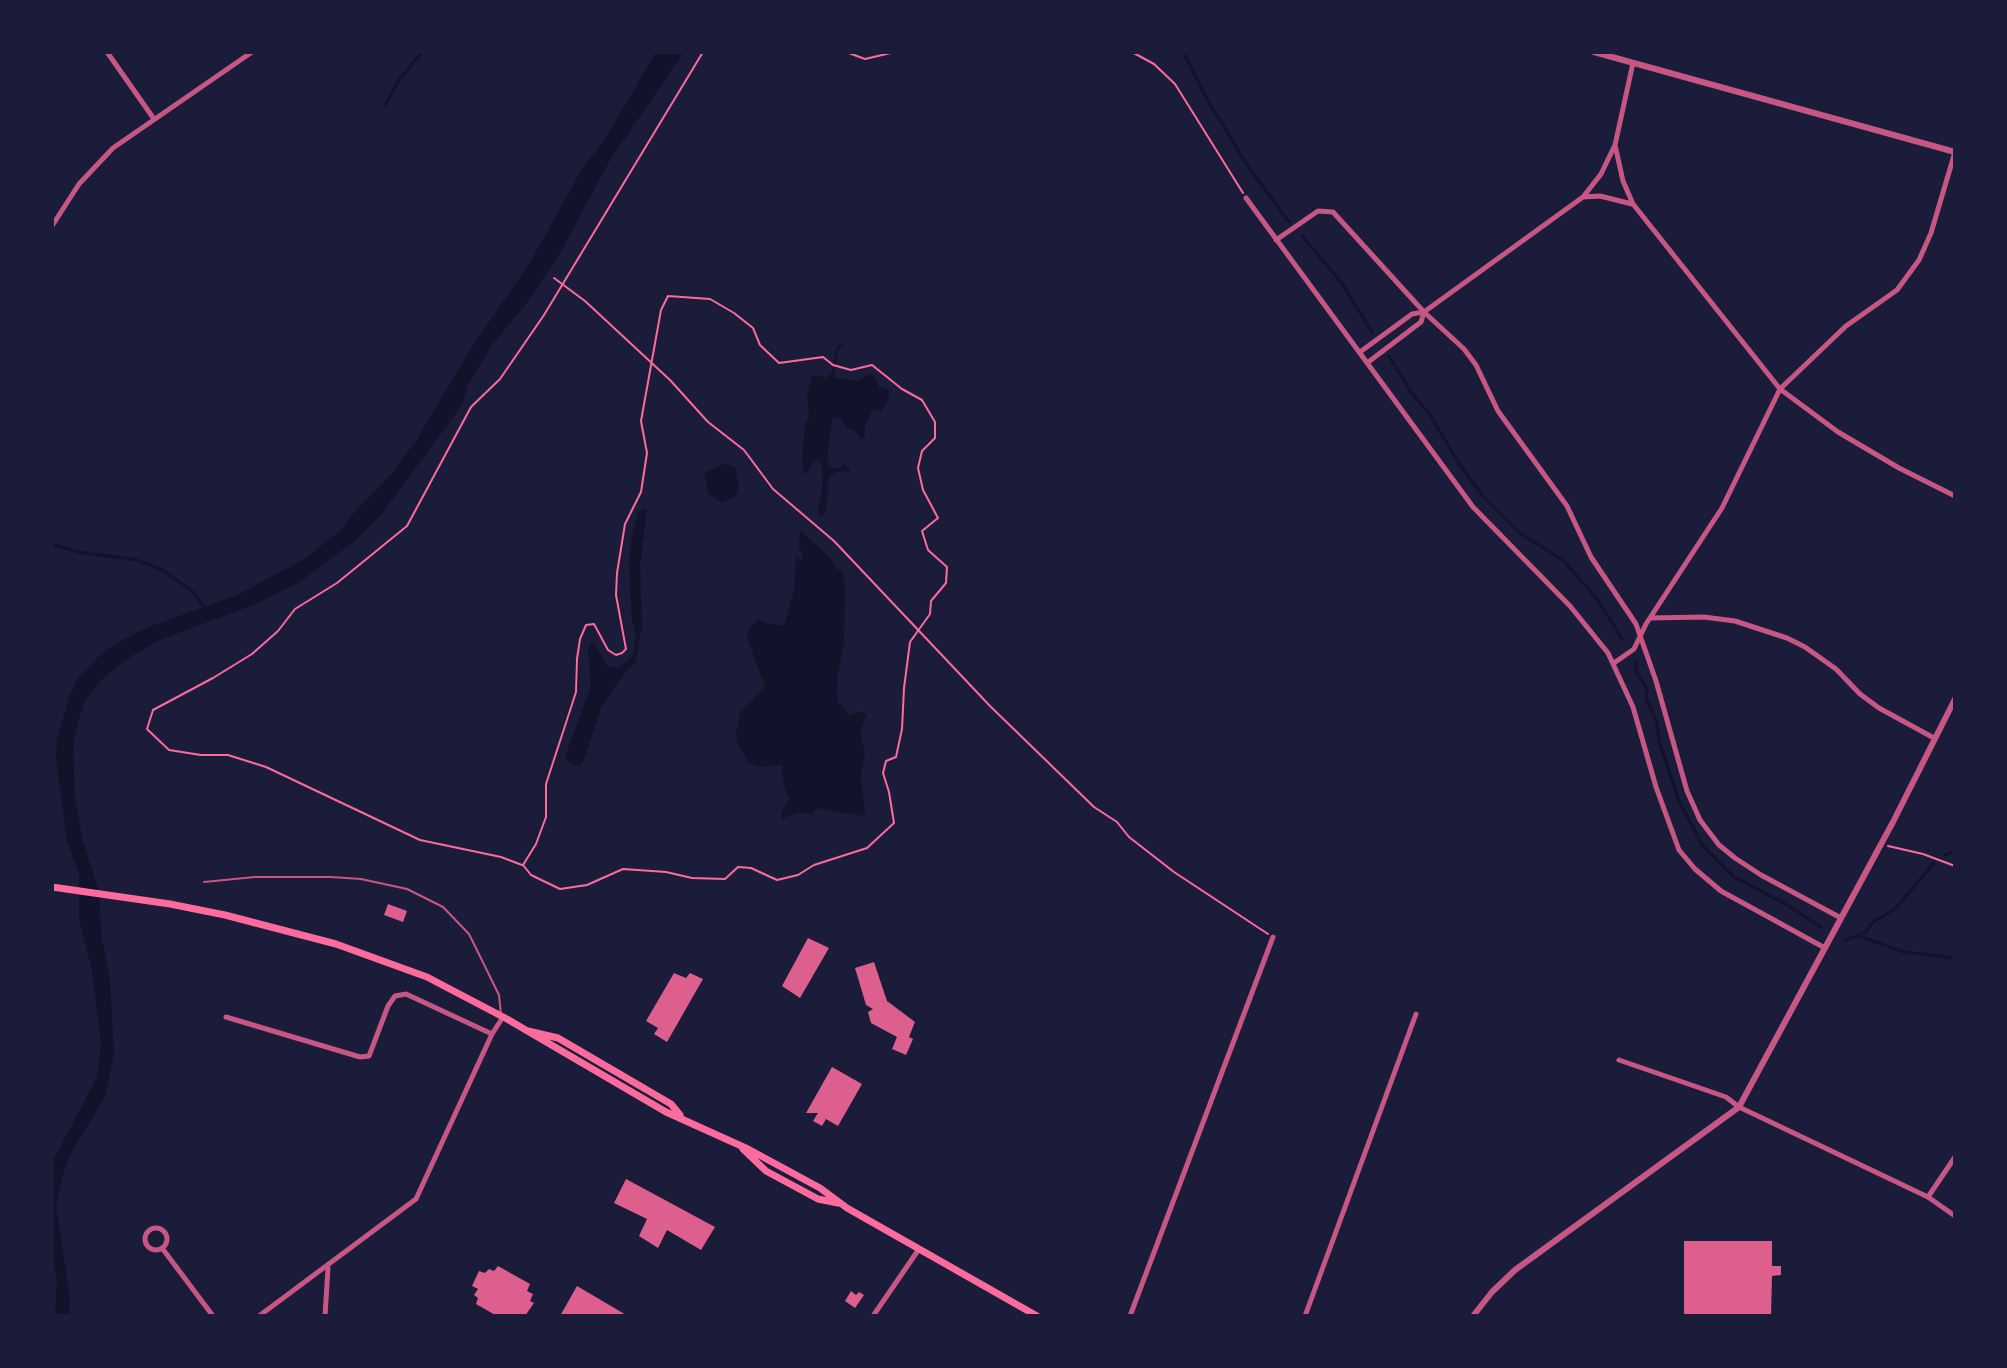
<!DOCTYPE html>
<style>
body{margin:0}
#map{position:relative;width:2007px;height:1368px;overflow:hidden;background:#1b1b3a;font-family:Georgia,serif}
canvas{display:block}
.frame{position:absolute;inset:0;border:54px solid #1b1b3a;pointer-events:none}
</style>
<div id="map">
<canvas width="2007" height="1368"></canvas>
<div class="frame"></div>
</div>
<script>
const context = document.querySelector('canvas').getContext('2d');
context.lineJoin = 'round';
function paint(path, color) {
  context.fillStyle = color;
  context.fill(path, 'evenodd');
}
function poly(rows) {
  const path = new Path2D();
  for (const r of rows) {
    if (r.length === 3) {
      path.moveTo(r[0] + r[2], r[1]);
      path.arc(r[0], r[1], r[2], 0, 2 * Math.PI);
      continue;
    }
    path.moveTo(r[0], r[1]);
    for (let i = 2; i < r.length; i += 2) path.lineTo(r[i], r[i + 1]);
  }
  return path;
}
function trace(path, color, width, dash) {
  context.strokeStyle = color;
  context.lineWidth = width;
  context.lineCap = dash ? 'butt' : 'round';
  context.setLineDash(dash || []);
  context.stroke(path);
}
const water = poly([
 [656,52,684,52,610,160,557,259,523,308,492,345,468,384,464,399,454,416,380,516,355,541,298,583,256,604,160,640,133,655,102,679,84,703,73,740,75,796,82,838,99,891,101,932,110,980,114,1054,105,1097,74,1147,64,1170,56,1205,70,1300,70,1316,55,1316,57,1280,52,1257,52,1163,97,1077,101,1045,92,970,79,920,79,874,67,841,56,759,57,740,69,697,78,678,102,653,126,638,151,626,237,595,306,558,342,529,352,515,394,471,418,438,472,347,531,261,582,169,605,139],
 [839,345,844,345,838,351,834,378,857,381,870,374,875,378,879,387,889,390,888,400,881,411,876,410,871,413,865,425,864,439,860,439,856,432,847,428,841,419,836,418,832,421,827,457,829,466,838,469,845,464,851,471,837,472,829,476,826,510,822,517,817,513,823,485,822,465,818,461,814,461,805,475,802,463,805,423,809,417,807,394,812,376,819,375,826,379,832,373,836,351],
 [725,463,735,467,739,486,736,496,722,503,709,494,704,473],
 [647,508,640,566,642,624,636,662,624,674,601,708,585,757,580,766,571,764,565,757,591,686,588,649,593,641,608,667,619,668,633,655,636,636,632,621,629,562,632,534,639,511],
 [800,530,829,557,837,569,843,572,845,584,844,641,837,679,838,701,849,716,861,711,866,715,860,733,865,753,861,774,865,816,816,808,812,815,798,812,782,819,782,812,790,799,784,787,782,765,760,767,749,763,738,744,736,734,740,713,765,687,747,637,749,629,758,619,766,623,784,626,794,591,796,556,801,560,803,555,799,547]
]);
const stream = poly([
 [1183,52,1207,99,1247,165,1289,222],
 [385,106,399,80,422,52],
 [1302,236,1341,282,1372,332],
 [1389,356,1411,392,1430,415,1460,465,1482,495,1521,534,1563,560,1597,599,1623,640],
 [52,544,79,552,137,560,163,570,193,592,207,611],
 [1635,662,1636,671,1647,689,1646,698,1657,723,1659,741,1679,801,1703,846,1734,877,1784,903,1821,927],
 [577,688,577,664],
 [562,733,572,702],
 [1945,855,1955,851],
 [1859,936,1904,952,1955,958],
 [1845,940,1865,933,1873,922,1895,909,1934,863]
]);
const building = poly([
 [388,904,407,911,403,922,384,915],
 [808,938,829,948,800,998,782,986],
 [874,962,887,1001,915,1022,909,1037,913,1039,906,1055,892,1049,897,1037,871,1023,868,1012,873,1009,866,1005,855,968],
 [674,973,686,978,690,973,703,979,667,1042,654,1034,658,1028,646,1021],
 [832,1067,862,1084,838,1126,826,1119,822,1126,813,1121,818,1113,806,1113],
 [626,1179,715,1227,701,1250,667,1230,658,1248,639,1236,647,1219,614,1203],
 [1684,1241,1772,1241,1772,1266,1781,1266,1781,1275,1772,1276,1771,1316,1684,1316],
 [498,1266,530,1284,527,1291,533,1294,530,1301,534,1303,525,1316,497,1316,476,1304,478,1298,474,1295,478,1289,472,1286,479,1271,485,1273,489,1269,494,1271],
 [577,1286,628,1316,560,1316],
 [851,1291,856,1295,859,1292,864,1295,855,1308,845,1301]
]);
const path = poly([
 [846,52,865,59,895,52],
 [1132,52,1154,64,1175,84,1243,193],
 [554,278,585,301,670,380,708,422,744,450,773,489,834,541,990,706,1094,807,1117,822,1129,837,1174,872,1268,934],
 [668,296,710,299,734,313,753,328,760,345,779,363,823,357,833,365,851,370,872,365,902,389,922,400,935,422,935,438,922,451,918,468,923,490,938,518,922,531,928,550,947,567,946,583,931,601,930,614,910,642,904,688,902,729,896,757,886,761,883,773,889,792,894,823,867,848,814,865,798,875,777,880,751,868,738,867,725,879,692,878,666,872,623,869,587,885,560,889,531,875,523,865,536,844,546,817,546,784,576,692,577,659,580,639,586,625,594,624,608,650,616,655,622,653,626,649,616,595,617,573,625,524,641,492,647,453,641,421,661,310,668,296],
 [1888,846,1923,854,1955,866],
 [522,865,501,857,420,840,266,767,228,755,201,755,169,750,147,729,153,710,213,678,252,654,278,631,295,609,337,583,407,526,471,407,500,379,544,315,703,52]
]);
const service = poly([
 [204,882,255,877,331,877,361,879,407,889,443,907,469,934,499,995,501,1015]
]);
const minor = poly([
 [107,52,154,119],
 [1615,145,1623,181,1633,204,1780,389,1838,432,1899,468,1955,496],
 [1583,197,1600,196,1632,204],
 [1246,198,1473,507,1570,606,1608,653,1633,707,1656,787,1679,850,1695,869,1721,891,1825,948],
 [52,226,79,184,113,148,252,52],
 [1276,240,1318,211,1333,212,1424,312,1464,349,1476,365,1498,411,1567,506,1591,557,1636,624,1656,681,1687,791,1700,820,1719,845,1735,858,1761,875,1841,918],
 [1424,312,1583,197,1601,174,1615,145,1633,63],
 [1360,352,1412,314,1424,312,1421,322,1367,363],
 [1650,618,1704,617,1735,621,1787,638,1805,647,1836,669,1860,694,1879,708,1934,738],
 [1614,663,1634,649,1646,624,1722,508,1780,389,1846,326,1897,290,1919,260,1931,233,1955,152],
 [226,1017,360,1057,369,1056,388,1006,395,996,406,994,492,1034],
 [1619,1060,1726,1097,1739,1107,1928,1197,1955,1216],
 [1928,1197,1955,1157],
 [156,1239,11],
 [162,1248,213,1316],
 [259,1316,416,1199,492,1034,503,1017],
 [325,1316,328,1268],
 [873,1316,919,1249],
 [1130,1316,1273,937],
 [1305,1316,1416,1014]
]);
const tertiary = poly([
 [1594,52,1955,152],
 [1473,1316,1492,1292,1515,1270,1739,1107,1893,822,1955,699]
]);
const primary = poly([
 [52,887,170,904,225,915,336,944,427,977,507,1019,666,1112,748,1149,820,1188,847,1208,1037,1316],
 [528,1031,558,1038,671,1104,680,1115],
 [743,1149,766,1171,818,1199,838,1203]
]);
paint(water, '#12122b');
trace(stream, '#12122b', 3);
paint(building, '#dd5f8e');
trace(path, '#ff6b9d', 2);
trace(service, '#c65784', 2);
trace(minor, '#c65784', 5);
trace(tertiary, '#c65784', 6);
trace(primary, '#ff6b9d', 7);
</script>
